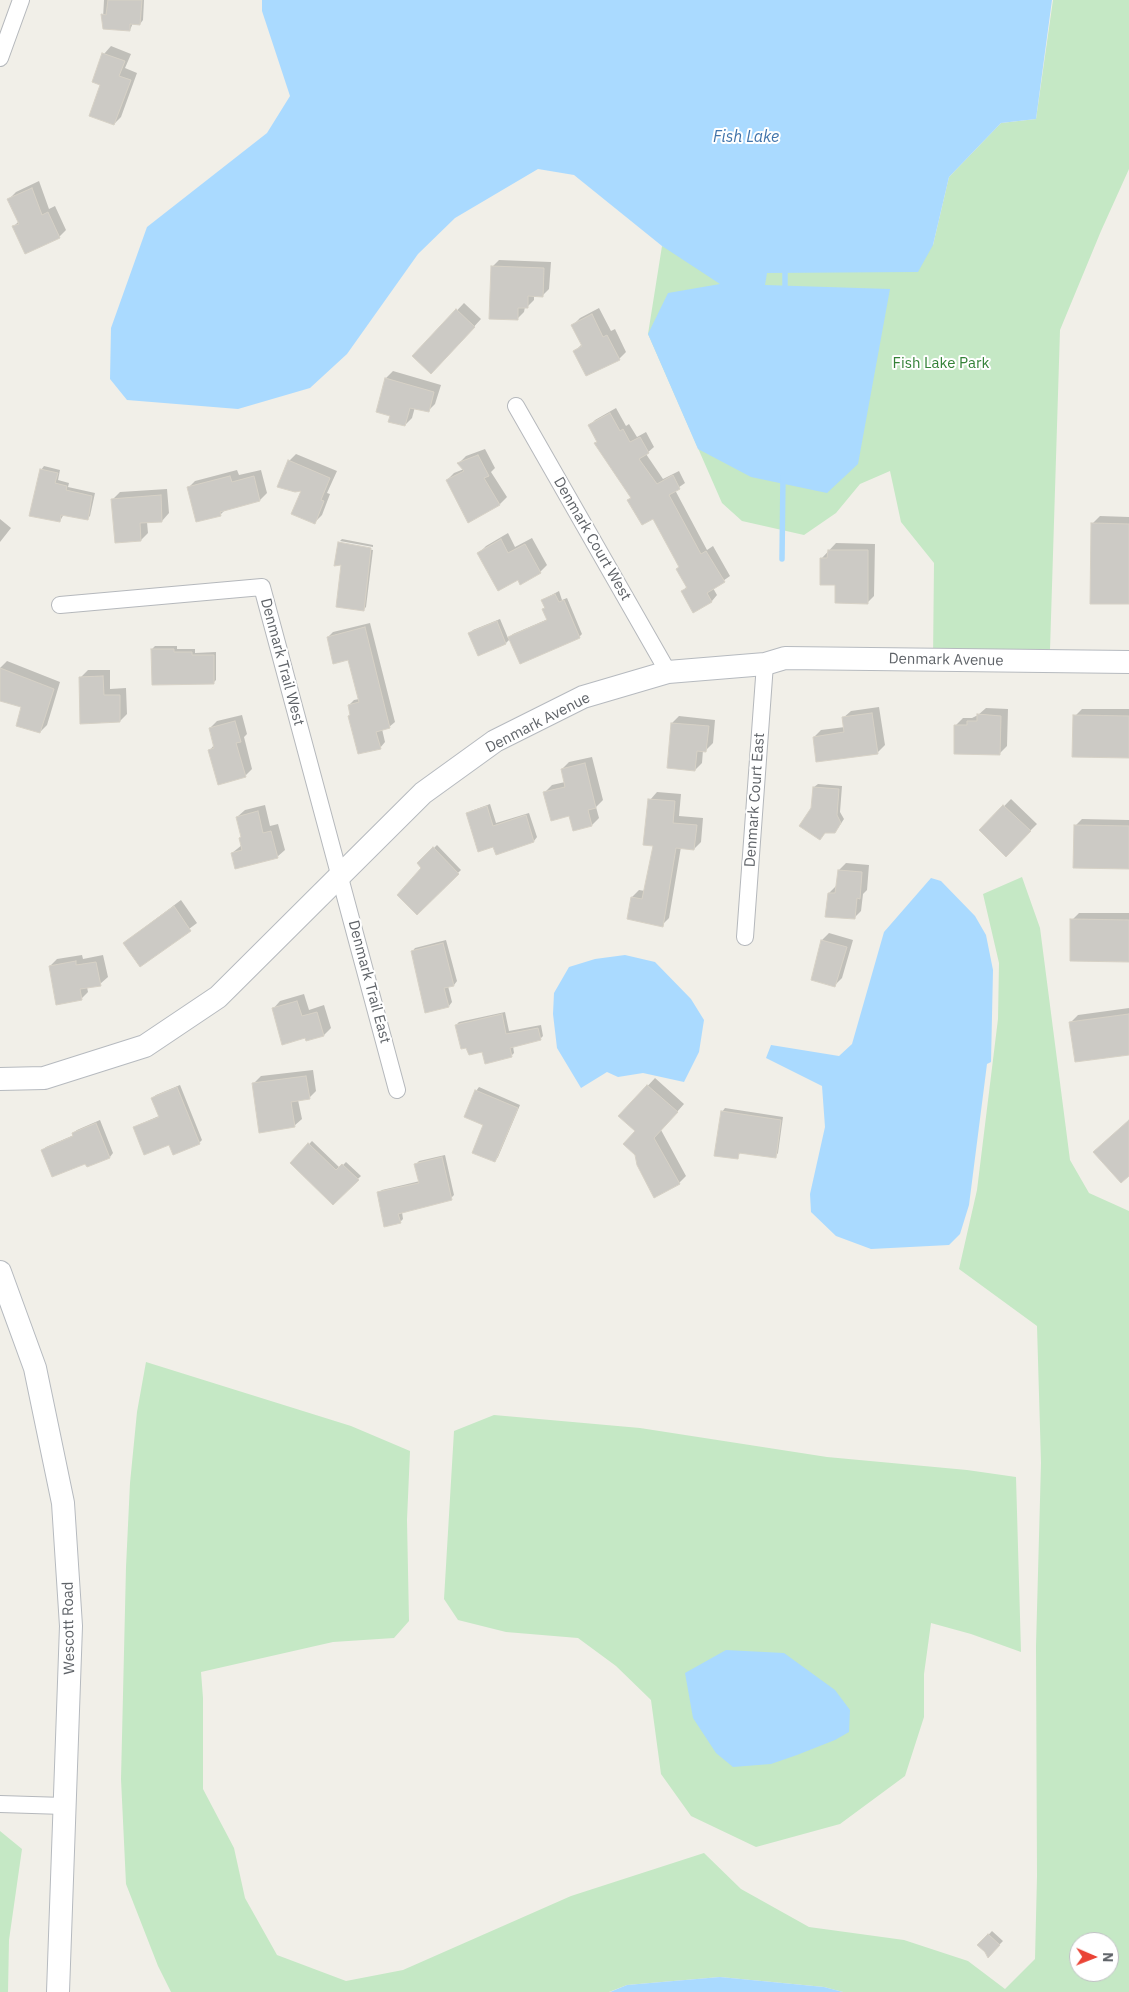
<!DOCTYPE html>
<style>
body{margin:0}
#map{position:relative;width:1129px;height:1992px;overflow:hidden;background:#f1efe8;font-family:"IBM Plex Sans",sans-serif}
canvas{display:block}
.north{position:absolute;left:1069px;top:1932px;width:50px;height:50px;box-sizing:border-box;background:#fff;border:1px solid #bfc1c3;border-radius:50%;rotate:91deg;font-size:14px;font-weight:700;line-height:20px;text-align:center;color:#5f6368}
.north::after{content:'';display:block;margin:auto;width:18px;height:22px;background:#ea4335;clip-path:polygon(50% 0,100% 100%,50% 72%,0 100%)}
</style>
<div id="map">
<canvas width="1129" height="1992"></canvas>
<div class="north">N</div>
</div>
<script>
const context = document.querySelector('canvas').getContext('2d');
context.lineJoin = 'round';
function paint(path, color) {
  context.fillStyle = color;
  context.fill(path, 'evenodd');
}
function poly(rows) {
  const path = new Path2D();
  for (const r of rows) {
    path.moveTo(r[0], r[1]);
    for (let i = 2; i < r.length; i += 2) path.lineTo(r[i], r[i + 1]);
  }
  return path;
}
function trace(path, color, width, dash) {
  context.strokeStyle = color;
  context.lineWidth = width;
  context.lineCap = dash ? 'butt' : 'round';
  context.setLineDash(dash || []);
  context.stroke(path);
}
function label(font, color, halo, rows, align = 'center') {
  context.font = font + ' "IBM Plex Sans",sans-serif';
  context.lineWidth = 4;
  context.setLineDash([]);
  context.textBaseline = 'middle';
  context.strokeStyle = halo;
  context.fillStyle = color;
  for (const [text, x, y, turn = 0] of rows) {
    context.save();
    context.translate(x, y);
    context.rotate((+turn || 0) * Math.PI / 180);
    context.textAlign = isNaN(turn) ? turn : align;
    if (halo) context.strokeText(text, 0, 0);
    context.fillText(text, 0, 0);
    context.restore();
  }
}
const green = poly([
 [1053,0,1129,0,1129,169,1101,231,1060,330,1050,650,933,660,934,563,901,522,890,471,860,484,836,513,804,535,742,521,722,503,648,334,662,246,767,272,933,245,949,177,1001,123,1036,119],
 [1022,877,1040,928,1070,1160,1089,1193,1129,1211,1129,1992,843,1992,824,1987,720,1977,627,1985,609,1992,171,1992,158,1966,126,1884,121,1779,126,1567,130,1483,137,1412,146,1362,351,1426,410,1451,407,1520,409,1621,394,1638,333,1642,201,1672,203,1698,203,1789,234,1848,245,1898,277,1955,346,1981,403,1970,571,1896,704,1853,741,1889,809,1927,904,1940,968,1961,1005,1989,1035,1959,1037,1876,1036,1646,1041,1463,1037,1326,959,1269,977,1190,998,1019,999,963,983,894],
 [1079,1942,1109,1942,1109,1972,1079,1972],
 [494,1415,640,1428,827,1457,967,1470,1016,1477,1021,1652,971,1634,931,1623,924,1674,924,1717,905,1776,840,1824,756,1847,691,1816,661,1774,651,1700,616,1666,578,1638,506,1632,458,1620,444,1599,454,1431],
 [0,1831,22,1849,9,1940,8,1992,0,1992]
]);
const water = poly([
 [262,0,1052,0,1036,119,1001,123,949,177,933,245,918,272,767,273,765,285,890,289,858,464,827,493,751,477,698,449,648,334,668,293,720,284,662,246,574,175,538,169,455,218,418,254,347,354,310,388,238,409,127,400,110,379,111,328,147,227,267,133,290,96,262,11],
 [931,878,941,881,975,916,986,935,993,970,991,1062,987,1064,969,1205,960,1234,949,1245,871,1249,836,1236,811,1212,810,1194,825,1127,822,1086,766,1058,771,1045,839,1056,852,1044,884,932],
 [625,955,655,962,691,999,704,1020,699,1052,684,1082,643,1073,618,1077,607,1072,581,1088,557,1048,553,1014,554,993,569,967,595,959],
 [726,1650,784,1653,835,1690,850,1710,849,1732,835,1740,797,1755,771,1764,733,1767,716,1753,693,1718,685,1673],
 [720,1977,824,1987,843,1992,610,1992,627,1985]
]);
const shadow = poly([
 [104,0,144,0,143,20,140,24,133,23,130,30,103,18],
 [111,46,131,54,125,68,137,73,121,117,114,124,102,85,104,54],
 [39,181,49,209,55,206,66,230,59,237,14,226,19,221,9,199,16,192],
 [499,260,551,262,549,289,542,296,534,295,534,300,527,307,525,307,524,312,517,319,492,267],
 [464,303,481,319,438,366,414,356],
 [599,308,611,331,615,329,626,352,619,359,575,351,582,344,573,325,580,318],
 [393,371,441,385,435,404,428,411,415,407,412,418,405,425,392,415,386,378],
 [616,408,626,426,629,424,637,437,646,432,654,447,646,454,663,479,679,471,685,483,675,490,707,550,713,546,730,576,713,588,717,595,712,601,694,611,683,591,687,586,680,567,653,518,629,500,632,497,589,426,595,420],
 [485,449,495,468,491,472,507,497,500,504,468,521,447,480,454,473,464,469,459,463,466,456],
 [296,454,337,471,327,493,330,494,322,515,315,522,303,489,289,461],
 [44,466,60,470,58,480,69,483,68,487,95,493,90,516,87,519,64,514,60,521,41,470],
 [237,470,239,475,261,470,267,493,260,500,226,509,220,515,188,488,195,481],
 [167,489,169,513,162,521,147,522,148,533,141,540,113,499,120,492],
 [1100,516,1129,517,1129,603,1092,524],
 [0,519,11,528,0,542],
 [508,533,515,547,532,538,547,565,540,572,518,578,479,553,486,546],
 [342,539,373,545,373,547,340,541],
 [340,542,340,544,373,550,366,607,363,610,343,564,339,543],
 [836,543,875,544,874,596,867,603,822,558],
 [559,591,562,600,567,598,582,634,579,637,510,639,506,643,479,655,470,633,473,630,500,619,508,638,513,634,548,619,542,600],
 [370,623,395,722,389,727,382,729,385,742,380,748,351,714,349,705,354,700,359,699,349,659,328,637,333,632],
 [155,646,177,646,177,649,195,649,195,653,216,652,216,680,213,683,152,649],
 [7,661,60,682,47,725,40,732,23,707,0,699,0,668],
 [88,670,110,670,110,689,126,688,127,714,120,721,81,677],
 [879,707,885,745,878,752,814,737,821,730,845,727,843,718,851,711],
 [986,708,1008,709,1007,746,1000,753,956,725,963,718,972,718,978,715],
 [1082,709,1129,709,1129,757,1075,716],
 [242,715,247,734,244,737,252,769,245,776,210,750,214,745,210,728,217,721],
 [679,716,715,720,713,743,706,750,703,750,702,763,695,770,672,723],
 [592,757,603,800,596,807,599,818,592,825,570,815,545,792,552,785,565,782,562,769,569,762],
 [818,784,842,786,840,812,844,819,838,828,825,832,820,839,813,808,814,787],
 [657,792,681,794,679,816,703,818,701,842,694,849,681,847,669,918,662,925,632,897,639,890,645,891,654,845,650,800],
 [1011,799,1037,824,1006,855,981,830],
 [490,804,496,823,529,813,537,837,534,841,496,853,493,845,467,814,471,811],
 [265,805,270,826,278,824,285,850,277,857,232,853,242,845,242,836,237,817,245,810],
 [1082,819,1129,820,1129,867,1075,826],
 [437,845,461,870,417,913,423,868,419,863],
 [846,863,869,865,867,890,863,894,861,911,854,918,829,893,836,886,839,870],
 [181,900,197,923,141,965,124,943],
 [1079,913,1129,913,1129,960,1072,920],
 [829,933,853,940,842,978,834,986,822,940],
 [446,940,457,981,454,985,448,986,452,1002,449,1006,426,1011,412,952,415,948],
 [82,955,83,959,103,955,108,977,100,984,87,987,88,992,81,999,50,966,57,959],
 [304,994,309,1010,324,1005,331,1028,324,1035,273,1009,280,1001],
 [1129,1008,1129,1053,1071,1022,1078,1015],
 [505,1012,509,1031,541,1025,543,1036,540,1039,513,1046,514,1053,511,1056,483,1051,456,1025,459,1022],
 [313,1070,316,1091,309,1098,298,1100,302,1119,294,1126,254,1083,261,1076],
 [655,1078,684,1104,661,1130,686,1176,679,1183,636,1131,620,1116],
 [180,1085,202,1140,199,1143,170,1143,135,1128,138,1125,159,1116,152,1098,156,1095],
 [479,1087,520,1105,498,1157,495,1161,476,1091],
 [725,1108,783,1117,778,1153,775,1157,741,1152,737,1157,722,1112],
 [100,1120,113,1153,110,1157,88,1166,86,1162,43,1150,46,1147,74,1135,73,1133,77,1130],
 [312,1141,340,1168,346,1162,361,1176,333,1203,291,1163],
 [445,1155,454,1195,451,1198,402,1212,403,1219,400,1222,378,1193,382,1190,420,1181,416,1164,419,1161],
 [992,1931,1003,1941,988,1956,979,1945]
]);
const stream = poly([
 [785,292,785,266],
 [782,559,783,476]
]);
const building = poly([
 [108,0,142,0,140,25,130,24,130,31,103,29,101,14,106,15,108,0],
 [102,53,125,61,119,76,131,80,114,125,89,116,100,85,92,82,102,53],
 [32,188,42,215,48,212,60,238,25,254,12,226,19,224,7,199,32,188],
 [491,266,544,268,543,297,528,296,528,308,518,308,518,320,489,319,491,266],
 [456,309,475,327,431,374,412,356,456,309],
 [592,314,603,337,607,335,620,360,586,376,573,351,582,346,571,325,592,314],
 [385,378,434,392,429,412,410,408,405,426,388,422,390,416,376,412,385,378],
 [610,413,620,431,623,429,630,442,640,437,649,453,639,459,657,484,673,475,680,489,669,495,701,554,706,551,725,582,707,593,712,602,693,613,681,591,687,588,676,569,679,567,653,519,642,525,627,500,631,498,594,443,597,442,588,425,610,413],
 [478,455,489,476,484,478,500,505,468,523,446,480,464,471,457,463,478,455],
 [288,460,330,478,321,500,324,501,315,524,291,514,301,491,295,492,277,487,288,460],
 [40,469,58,473,55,483,67,486,66,490,92,496,88,520,61,515,60,522,29,516,40,469],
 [230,476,232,482,254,476,260,501,220,512,221,516,196,522,187,487,230,476],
 [161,495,162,522,140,523,141,541,115,543,111,499,161,495],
 [1091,523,1129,524,1129,604,1090,604,1091,523],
 [501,539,508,553,525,544,541,573,520,585,518,580,498,591,477,553,501,539],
 [338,542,371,548,364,611,336,607,341,565,334,566,338,542],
 [828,550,868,550,868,604,835,603,835,585,820,585,820,558,827,558,828,550],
 [555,594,559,602,564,600,580,638,520,664,508,637,547,620,542,609,545,608,541,600,555,594],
 [497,621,506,644,478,656,468,633,497,621],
 [365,627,390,728,376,732,381,749,358,754,348,716,350,715,348,705,359,702,348,660,333,664,327,637,365,627],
 [151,649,174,649,174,652,192,652,192,655,214,655,214,684,152,685,151,649],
 [0,668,54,689,40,733,16,726,21,707,0,701,0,668],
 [103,676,104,695,120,695,120,722,80,724,79,677,103,676],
 [872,713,878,754,816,762,813,737,844,732,842,717,872,713],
 [977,714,1001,716,1000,755,954,754,954,725,967,725,967,721,977,721,977,714],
 [1073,715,1129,716,1129,758,1072,757,1073,715],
 [235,721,241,742,236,743,246,777,218,785,208,750,214,748,209,728,235,721],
 [671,723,709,726,706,752,697,751,695,771,667,768,671,723],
 [585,763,596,808,588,810,592,826,573,831,569,816,551,821,543,792,565,787,561,769,585,763],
 [813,787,839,789,837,815,841,823,835,833,825,833,820,840,799,826,811,808,813,787],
 [648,799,675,801,673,823,697,825,694,850,676,848,663,927,627,919,631,897,642,899,653,846,643,845,648,799],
 [1003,805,1031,831,1006,857,979,830,1003,805],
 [487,806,493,826,526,815,534,842,496,855,493,847,478,852,466,813,487,806],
 [258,811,263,833,271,831,278,858,235,869,231,853,242,850,239,838,241,837,236,817,258,811],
 [1074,825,1129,826,1129,869,1073,868,1074,825],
 [433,847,459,874,417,915,397,895,421,868,417,863,433,847],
 [838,870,862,872,860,899,857,898,855,919,825,917,828,893,835,893,838,870],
 [174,906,191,931,140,967,123,943,174,906],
 [1070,919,1129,920,1129,962,1070,961,1070,919],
 [821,940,847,947,835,987,811,980,821,940],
 [443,943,454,986,444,988,449,1007,425,1013,411,951,443,943],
 [76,961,76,965,96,962,101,986,80,989,82,1000,56,1005,49,966,76,961],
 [297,1001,302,1016,317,1012,324,1036,306,1041,305,1038,282,1045,272,1008,297,1001],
 [502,1014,506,1034,538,1028,541,1040,510,1048,512,1057,485,1064,482,1052,469,1055,466,1048,461,1049,455,1025,502,1014],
 [1129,1014,1129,1055,1075,1062,1069,1022,1129,1014],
 [306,1076,310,1099,291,1102,295,1127,259,1133,252,1083,306,1076],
 [647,1085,678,1112,654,1138,680,1184,654,1198,637,1165,635,1155,623,1144,635,1131,618,1116,647,1085],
 [177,1087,200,1144,173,1155,169,1145,144,1155,133,1127,159,1117,151,1098,177,1087],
 [475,1090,518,1108,495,1162,472,1153,483,1125,464,1117,475,1090],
 [721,1111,781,1120,776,1158,739,1153,738,1159,714,1156,721,1111],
 [1129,1120,1129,1176,1121,1183,1093,1152,1129,1120],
 [96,1123,110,1158,87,1167,85,1164,52,1177,41,1150,73,1136,72,1133,96,1123],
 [308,1143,336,1170,342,1164,359,1180,333,1205,290,1163,308,1143],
 [442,1157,452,1200,398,1214,401,1223,384,1227,377,1192,419,1183,414,1164,442,1157],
 [988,1934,1000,1945,988,1958,985,1952,977,1945,988,1934]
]);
const street = poly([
 [0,58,21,0],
 [516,406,668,672],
 [60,605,262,587,397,1090],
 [745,937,765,664],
 [0,1804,64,1806]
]);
const secondary = poly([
 [0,1079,44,1078,145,1046,218,997,423,793,495,741,583,697,668,672,765,664,785,658,1129,662],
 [0,1272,35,1368,63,1503,71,1626,58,1992]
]);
const parkNames = [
 ["Fish Lake Park",941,364]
];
const streetNames = [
 ["Denmark Court West",592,539,60],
 ["Denmark Avenue",946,660,1],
 ["Denmark Trail West",282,662,75],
 ["Denmark Avenue",538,723,-27],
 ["Denmark Court East",755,800,-86],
 ["Denmark Trail East",369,982,75],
 ["Wescott Road",69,1628,-91]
];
const waterNames = [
 ["Fish Lake",746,137]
];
paint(green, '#c5e8c5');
paint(water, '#aadaff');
paint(shadow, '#0003');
trace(stream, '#aadaff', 5.5);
paint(building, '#cccac5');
trace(building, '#d6d1c6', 1);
trace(street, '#b5b8bc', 18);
trace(secondary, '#b6babf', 24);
trace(street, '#fff', 16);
trace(secondary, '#fff', 22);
label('15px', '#348238', '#fff', parkNames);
label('15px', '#5f6368', '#fff', streetNames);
label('italic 16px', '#4174aa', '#fff', waterNames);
</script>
